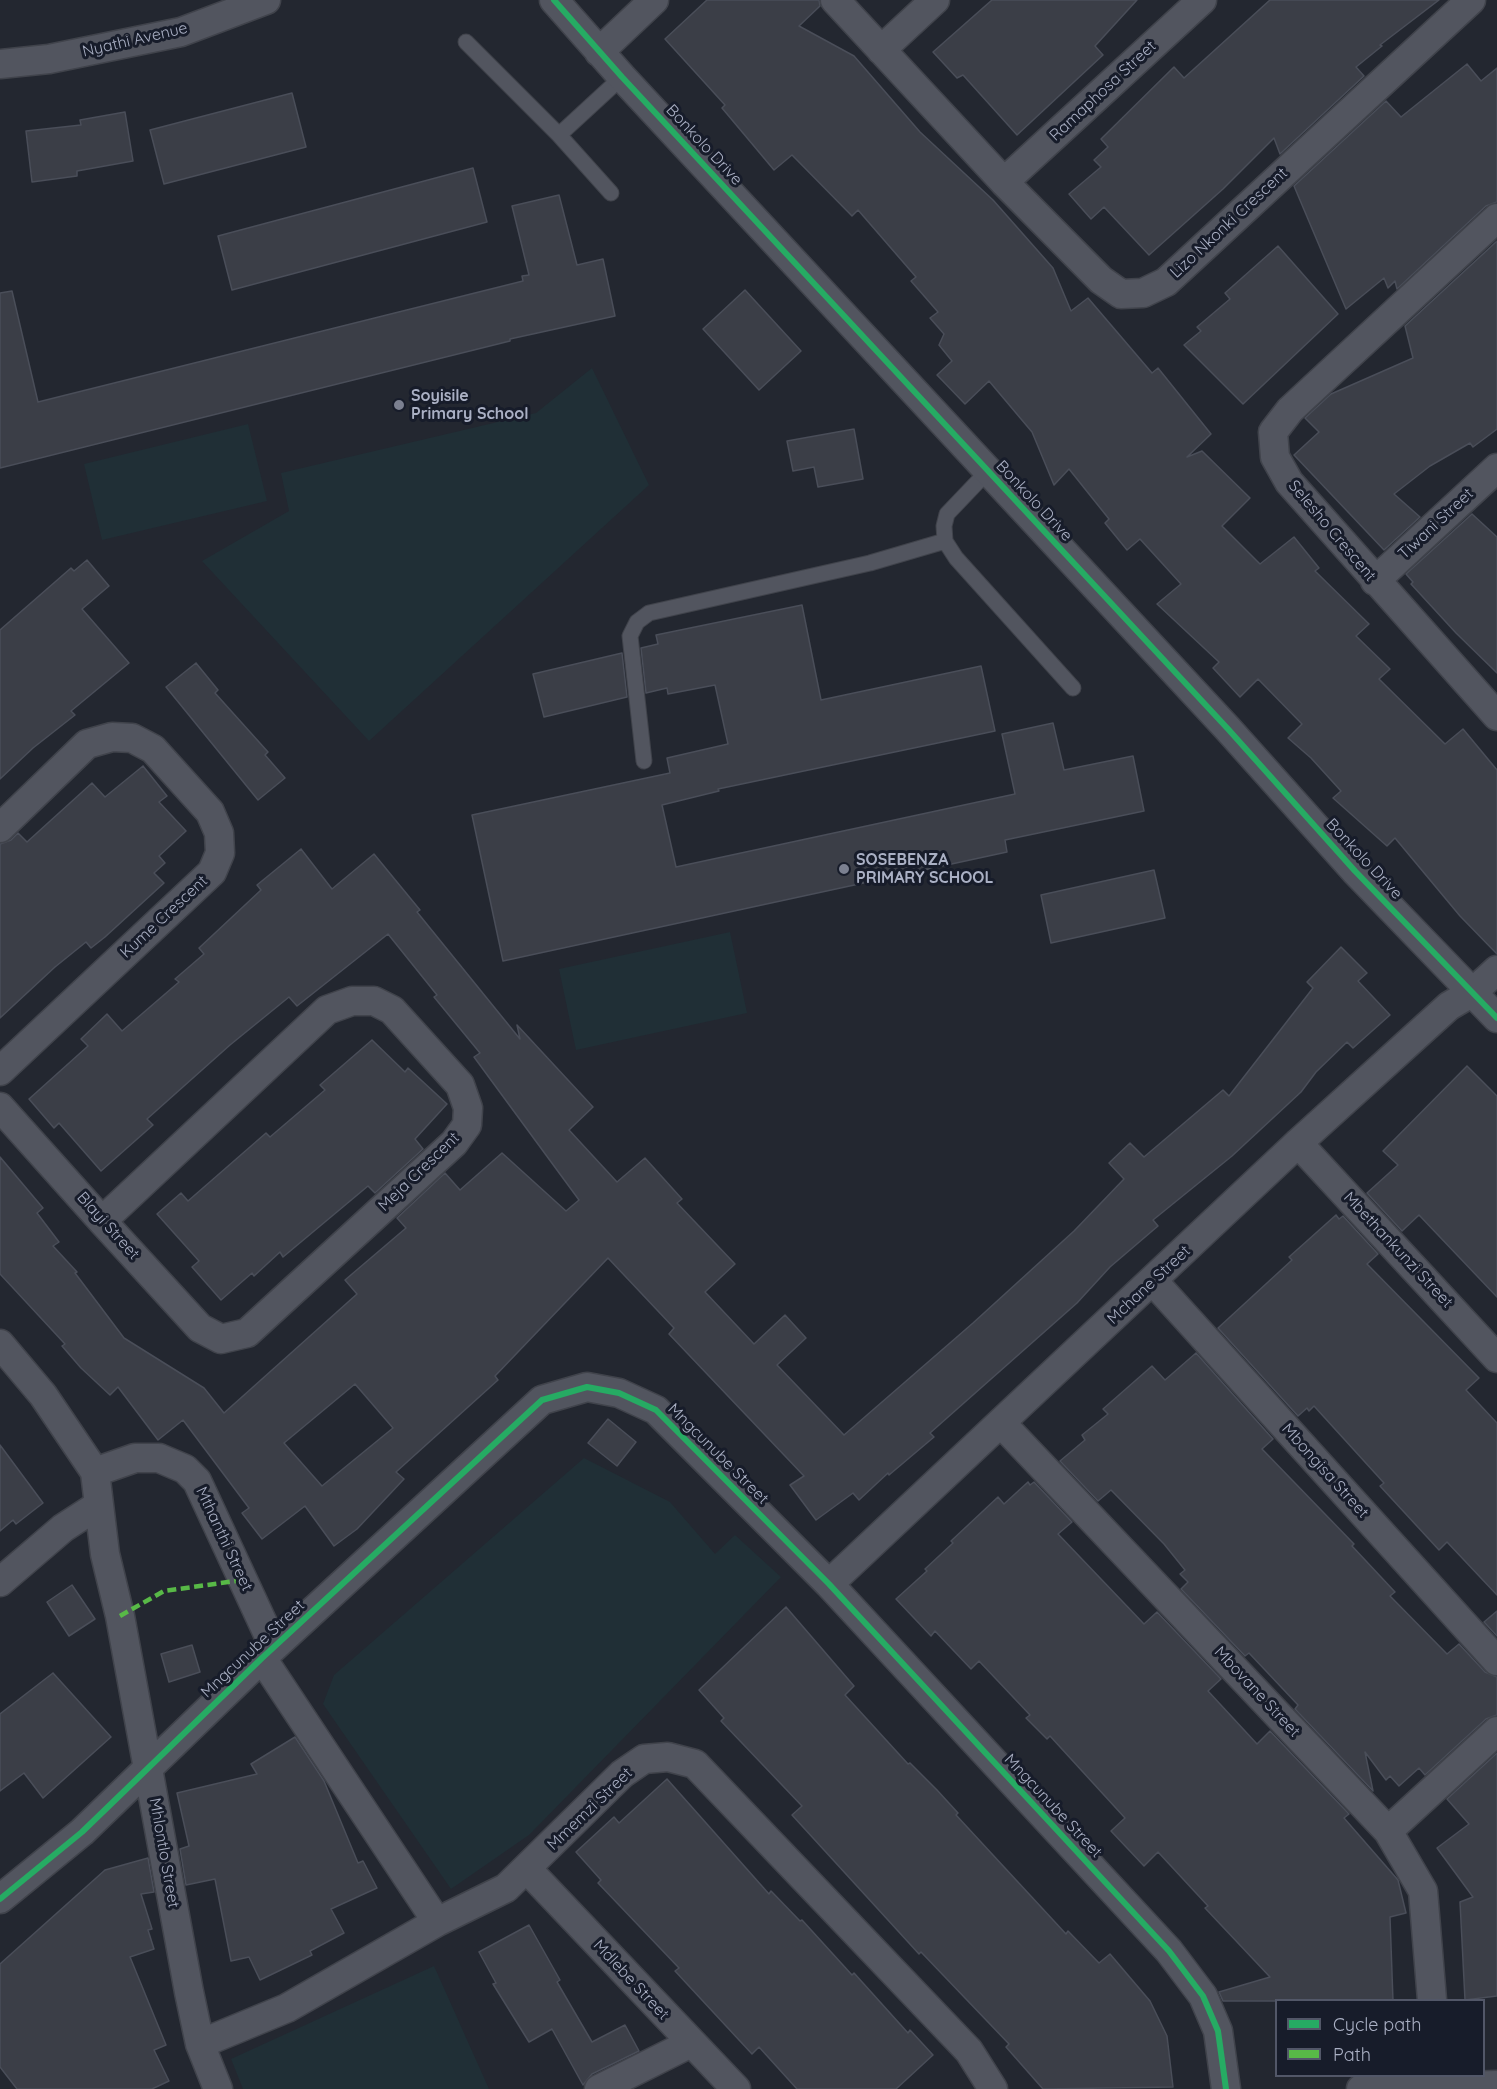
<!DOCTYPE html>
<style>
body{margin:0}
#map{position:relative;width:1497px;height:2089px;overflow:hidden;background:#232730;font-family:Quicksand,sans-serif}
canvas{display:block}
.legend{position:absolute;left:1275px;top:1999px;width:210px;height:78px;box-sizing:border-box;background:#171c2a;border:2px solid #525768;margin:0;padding:8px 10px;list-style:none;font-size:18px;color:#aab0c4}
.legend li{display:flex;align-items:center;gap:12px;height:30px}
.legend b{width:30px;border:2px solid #525768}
</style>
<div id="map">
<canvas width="1497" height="2089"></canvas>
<ul class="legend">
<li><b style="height:8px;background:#26ab63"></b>Cycle path</li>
<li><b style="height:8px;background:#58b947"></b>Path</li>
</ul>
</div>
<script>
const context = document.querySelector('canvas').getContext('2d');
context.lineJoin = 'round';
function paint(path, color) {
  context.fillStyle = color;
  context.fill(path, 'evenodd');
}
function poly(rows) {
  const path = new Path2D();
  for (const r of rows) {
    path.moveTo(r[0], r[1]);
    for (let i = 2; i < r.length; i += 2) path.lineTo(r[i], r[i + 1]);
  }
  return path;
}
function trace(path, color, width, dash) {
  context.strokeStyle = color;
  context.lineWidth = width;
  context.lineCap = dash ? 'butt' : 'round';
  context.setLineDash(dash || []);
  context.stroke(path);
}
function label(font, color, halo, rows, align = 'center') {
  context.font = font + ' Quicksand,sans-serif';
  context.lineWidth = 6;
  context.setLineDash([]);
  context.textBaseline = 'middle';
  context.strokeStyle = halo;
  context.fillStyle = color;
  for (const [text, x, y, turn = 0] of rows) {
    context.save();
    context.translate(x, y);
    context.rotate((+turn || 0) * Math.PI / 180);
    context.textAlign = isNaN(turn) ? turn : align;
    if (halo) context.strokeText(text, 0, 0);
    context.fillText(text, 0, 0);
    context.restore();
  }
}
const green = poly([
 [592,368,649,485,369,741,202,561,289,511,281,473,536,413],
 [248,424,267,501,102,540,84,464],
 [730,932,747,1013,576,1050,559,969],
 [584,1458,670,1502,715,1554,735,1535,781,1577,529,1835,451,1889,323,1704,334,1675],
 [434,1966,489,2089,243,2089,231,2059]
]);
const building = poly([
 [707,0,819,0,820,6,799,26,854,56,920,132,993,200,1053,268,1071,311,1088,298,1152,373,1158,368,1211,434,1187,457,1202,451,1250,498,1222,526,1260,564,1294,537,1319,568,1315,571,1369,624,1356,636,1390,669,1379,679,1445,744,1463,729,1497,770,1497,954,1460,916,1395,838,1387,846,1333,798,1341,791,1311,758,1288,738,1302,724,1258,679,1240,697,1213,668,1219,662,1157,604,1181,584,1140,539,1127,550,1105,523,1109,519,1069,469,1054,485,1032,432,989,381,965,404,937,375,952,361,939,345,944,334,930,318,938,312,911,281,916,277,858,210,852,216,792,155,774,170,722,108,725,105,665,39,707,0],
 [992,0,1137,0,1095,46,1103,55,1017,135,963,75,957,78,933,52,992,0],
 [1270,0,1439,0,1380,45,1382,46,1356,67,1364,76,1280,154,1274,138,1223,189,1149,255,1104,207,1091,219,1069,194,1101,167,1094,160,1108,147,1101,139,1174,67,1184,78,1270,0],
 [1467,64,1481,81,1497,68,1497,202,1486,206,1397,289,1395,281,1388,288,1384,278,1346,309,1294,186,1386,101,1401,117,1467,64],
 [292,93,306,147,164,184,150,130,292,93],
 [125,112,133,161,77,171,77,176,32,182,26,131,81,125,80,120,125,112],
 [473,168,487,222,232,290,218,236,473,168],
 [559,195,577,265,603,259,615,316,510,339,510,341,0,468,0,293,12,291,38,402,523,281,522,276,529,275,512,206,559,195],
 [1497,241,1497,429,1473,447,1470,443,1430,466,1394,494,1420,517,1384,550,1294,455,1319,432,1305,418,1331,394,1413,358,1405,326,1497,241],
 [1278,246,1338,314,1243,404,1184,345,1201,331,1197,327,1230,299,1225,293,1278,246],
 [745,290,801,351,759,390,703,329,745,290],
 [854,429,863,479,818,487,814,467,793,471,787,441,854,429],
 [1472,514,1497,537,1497,673,1456,633,1411,584,1413,582,1406,574,1472,514],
 [87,560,109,586,82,609,129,663,71,711,75,715,33,748,0,779,0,630,71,568,74,571,87,560],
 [802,605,821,700,981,666,995,731,718,789,719,791,662,805,676,867,1015,794,1002,734,1053,723,1064,770,1133,756,1144,811,1005,840,1007,852,503,961,472,815,670,773,667,758,728,744,715,685,668,694,667,688,646,693,641,648,658,644,656,635,802,605],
 [622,653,627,697,544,717,533,674,622,653],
 [196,663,218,690,215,693,268,752,265,755,285,778,258,800,166,687,196,663],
 [143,766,167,796,159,802,186,831,159,856,165,863,154,873,164,883,105,937,91,948,86,942,55,967,0,1018,0,844,11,840,18,833,27,842,92,783,105,797,143,766],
 [301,849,332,889,374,854,420,910,417,912,520,1039,517,1025,593,1107,569,1130,617,1182,645,1158,682,1199,677,1203,735,1264,705,1292,754,1344,785,1315,806,1338,777,1365,844,1435,973,1323,1074,1231,1124,1179,1109,1163,1130,1143,1144,1157,1223,1090,1229,1096,1313,988,1307,982,1341,947,1367,973,1358,981,1390,1015,1353,1048,1347,1042,1316,1072,1301,1092,1232,1156,1153,1220,1158,1226,1110,1267,1077,1303,930,1433,934,1437,889,1475,888,1473,859,1500,853,1493,816,1520,790,1485,804,1476,669,1334,674,1328,608,1258,495,1376,498,1380,396,1472,404,1479,357,1529,334,1546,305,1506,262,1539,242,1513,249,1508,183,1420,158,1440,118,1387,110,1395,81,1368,62,1346,65,1344,0,1274,0,1157,43,1208,37,1213,59,1242,53,1246,77,1272,75,1273,124,1338,204,1388,224,1413,357,1294,345,1280,406,1228,397,1218,445,1173,460,1190,502,1153,566,1211,579,1200,474,1057,480,1053,434,997,437,995,388,934,297,1006,289,997,230,1045,147,1119,153,1125,101,1171,59,1123,54,1128,29,1099,88,1046,81,1039,107,1014,122,1031,179,982,175,979,204,954,199,948,261,890,257,885,301,849],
 [355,1384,393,1428,322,1486,284,1443,355,1384],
 [1154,870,1165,918,1051,943,1041,895,1154,870],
 [372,1040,405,1072,408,1068,447,1104,415,1139,423,1149,375,1193,368,1186,283,1257,280,1252,254,1276,252,1273,221,1300,192,1267,199,1261,157,1214,181,1193,188,1201,266,1133,270,1137,325,1090,320,1085,372,1040],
 [1467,1066,1497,1096,1497,1297,1419,1215,1402,1231,1367,1193,1398,1165,1383,1151,1467,1066],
 [1336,1215,1339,1219,1343,1216,1378,1254,1367,1264,1479,1378,1466,1390,1497,1423,1497,1595,1447,1542,1439,1550,1380,1486,1384,1483,1314,1406,1309,1411,1307,1408,1298,1416,1218,1328,1292,1260,1289,1257,1336,1215],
 [1196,1353,1273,1439,1262,1449,1354,1544,1352,1546,1395,1592,1390,1596,1447,1654,1459,1644,1485,1672,1497,1677,1497,1715,1486,1719,1425,1775,1419,1768,1399,1786,1390,1776,1386,1780,1365,1752,1373,1791,1295,1709,1298,1705,1249,1653,1245,1656,1181,1589,1188,1582,1180,1574,1185,1570,1164,1544,1111,1490,1098,1501,1060,1461,1085,1440,1082,1435,1108,1414,1103,1409,1152,1366,1165,1380,1196,1353],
 [608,1419,636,1442,617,1466,588,1443,608,1419],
 [0,1445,43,1503,16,1524,13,1520,0,1531,0,1445],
 [1028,1482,1030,1485,1034,1482,1072,1522,1058,1534,1144,1624,1157,1612,1221,1679,1208,1691,1257,1744,1270,1731,1349,1814,1344,1818,1398,1880,1406,1913,1390,1917,1393,2001,1223,2001,1219,1992,1270,1977,1205,1908,1208,1906,1158,1852,1144,1866,1111,1831,1125,1818,1050,1736,1047,1739,1026,1718,1030,1715,979,1661,971,1669,935,1631,931,1636,896,1599,927,1571,925,1569,953,1543,951,1541,998,1497,1004,1504,1028,1482],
 [72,1585,95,1619,69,1636,47,1602,72,1585],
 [786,1607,854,1686,845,1695,908,1764,910,1763,937,1790,958,1813,956,1815,1066,1934,1068,1931,1099,1963,1110,1954,1150,2001,1167,2036,1173,2087,1043,2089,1006,2047,1009,2044,921,1952,919,1954,792,1815,802,1806,721,1721,724,1718,699,1690,786,1607],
 [1497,1611,1497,1636,1484,1622,1497,1611],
 [192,1645,200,1672,169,1682,161,1654,192,1645],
 [53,1673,111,1737,43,1798,24,1773,0,1791,0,1714,53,1673],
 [295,1737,324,1781,358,1863,363,1861,377,1888,331,1909,344,1933,310,1951,312,1955,260,1980,249,1957,231,1961,215,1879,186,1885,180,1849,189,1846,177,1793,257,1774,251,1764,295,1737],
 [1497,1753,1497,1996,1465,2000,1460,1902,1473,1897,1437,1848,1469,1824,1447,1799,1497,1753],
 [667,1779,769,1894,771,1891,800,1921,802,1920,852,1975,854,1973,908,2033,910,2030,933,2055,896,2089,797,2089,759,2047,752,2054,675,1971,679,1968,598,1883,601,1880,576,1852,614,1817,619,1823,667,1779],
 [148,1858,154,1892,141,1894,152,1929,148,1930,154,1949,130,1957,166,2045,154,2050,169,2081,152,2089,17,2089,0,2067,0,1964,105,1870,148,1858],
 [529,1925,560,1980,557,1982,592,2042,625,2025,639,2051,592,2074,583,2085,552,2029,529,2042,493,1984,496,1983,479,1952,529,1925]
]);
const service = poly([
 [466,42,559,135],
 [611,193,559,135,622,77],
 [988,471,947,514,944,526,945,541,956,558,1073,688],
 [644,761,630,636,637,622,649,613,870,563,945,541]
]);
const minor = poly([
 [554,0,622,77,1228,729,1355,871,1497,1018],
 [835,0,1004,182,1101,280,1121,294,1143,293,1166,282,1471,0],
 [881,50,935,0],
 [599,52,654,0],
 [0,64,49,59,181,32,266,0],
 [1004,182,1202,0],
 [1497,218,1290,410,1273,432,1275,457,1289,482,1497,716],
 [1375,581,1497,468],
 [0,828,87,744,112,737,132,738,153,749,210,812,219,833,220,853,212,872,0,1071],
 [0,1107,102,1221,200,1328,221,1339,247,1333,454,1143,467,1125,468,1108,460,1085,392,1010,374,1001,352,1001,327,1010,102,1221],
 [1298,1143,1497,1358],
 [1153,1281,1497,1661],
 [0,1344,43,1395,95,1472,105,1554,120,1616,189,1992,200,2044,218,2089],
 [1002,1424,1388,1831,1423,1891,1432,2000],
 [95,1472,135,1458,159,1458,185,1469,197,1481,274,1647],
 [0,1582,63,1528,97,1506],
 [829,1584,1298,1143,1449,1006,1473,992,1497,970],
 [262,1658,437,1922],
 [1388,1831,1497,1731],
 [527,1869,736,2089],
 [0,1899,82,1832,262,1658,542,1400,587,1387,619,1393,656,1410,829,1584,1169,1951,1203,1996,1218,2031,1226,2089],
 [200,2044,287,2008,437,1922,506,1888,622,1774,644,1759,668,1757,695,1764,969,2051,993,2089],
 [599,2089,691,2043],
 [1361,2089,1497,2085]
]);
const quiet = poly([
 [120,1616,164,1591,243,1580]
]);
const cycleway = poly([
 [554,0,622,77,1228,729,1355,871,1497,1018],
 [0,1899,82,1832,262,1658,542,1400,587,1387,619,1393,656,1410,829,1584,1169,1951,1203,1996,1218,2031,1226,2089]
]);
const markers = [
 [399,405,6,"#7b8090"],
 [844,869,6,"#7b8090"]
];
const streetNames = [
 ["Nyathi Avenue",135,40,-13],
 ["Ramaphosa Street",1103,91,-43],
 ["Bonkolo Drive",704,145,47],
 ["Lizo Nkonki Crescent",1229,223,-43],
 ["Bonkolo Drive",1034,501,47],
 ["Tiwani Street",1436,524,-43],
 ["Selesho Crescent",1332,531,50],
 ["Bonkolo Drive",1364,859,47],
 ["Kume Crescent",164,917,-43],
 ["Meja Crescent",419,1172,-44],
 ["Blayi Street",108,1226,48],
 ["Mbethankunzi Street",1398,1250,47],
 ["Mchane Street",1149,1285,-43],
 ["Mngcunube Street",718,1454,45],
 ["Mbongisa Street",1325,1471,48],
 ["Mthanthi Street",224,1539,65],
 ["Mngcunube Street",253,1649,-43],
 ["Mbovane Street",1257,1692,47],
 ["Mngcunube Street",1053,1806,47],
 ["Mmemzi Street",590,1809,-44],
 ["Mhlontlo Street",164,1853,80],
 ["Mdlebe Street",631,1980,47]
];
const poiNames = [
 ["Soyisile",411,396],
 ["Primary School",411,414],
 ["SOSEBENZA",856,860],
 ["PRIMARY SCHOOL",856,878]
];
paint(green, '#202f36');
paint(building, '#3b3e47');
trace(building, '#4a4e59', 1.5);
trace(service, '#40434b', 17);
trace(minor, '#40434b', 31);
trace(service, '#52555f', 15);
trace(minor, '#52555f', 28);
trace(quiet, '#58b947', 4.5, [9, 4.5]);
trace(cycleway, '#26ab63', 6);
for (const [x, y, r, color] of markers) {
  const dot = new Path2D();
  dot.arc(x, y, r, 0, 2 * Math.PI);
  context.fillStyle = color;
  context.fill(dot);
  trace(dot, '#171c2a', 2);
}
label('16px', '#aab0c4', '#171c2a', streetNames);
label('bold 16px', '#aab0c4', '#171c2a', poiNames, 'left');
</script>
